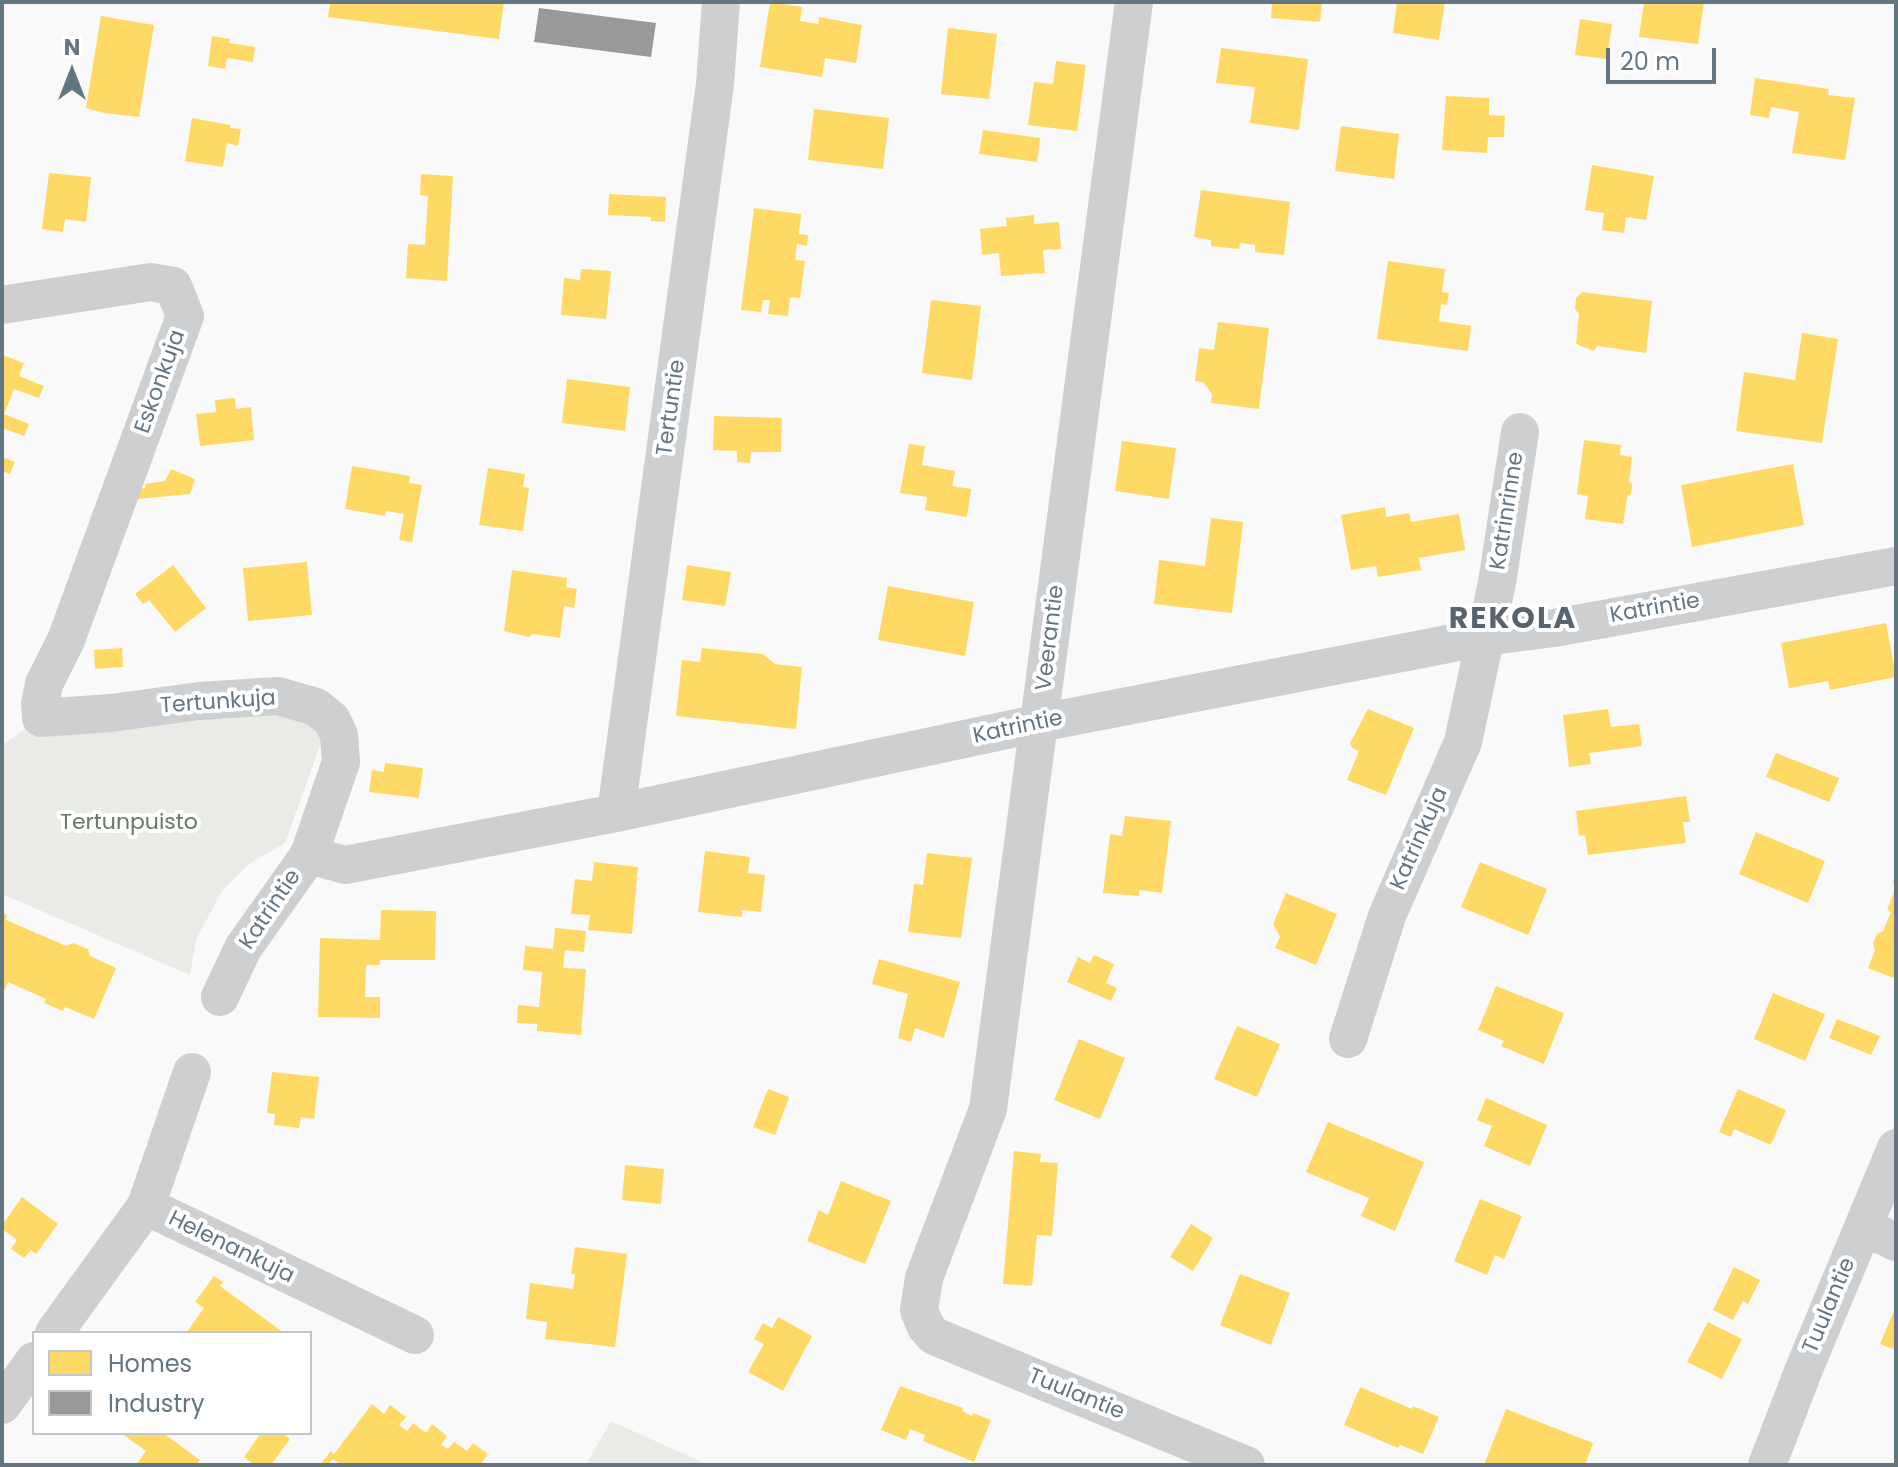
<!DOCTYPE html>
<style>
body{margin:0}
#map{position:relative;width:1898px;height:1467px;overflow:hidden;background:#f9f9f9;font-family:Poppins,sans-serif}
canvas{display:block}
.frame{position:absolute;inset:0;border:4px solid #657683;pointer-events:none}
.legend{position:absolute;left:32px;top:1331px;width:280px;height:104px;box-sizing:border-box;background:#fff;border:2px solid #c1c8cd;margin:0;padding:10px 14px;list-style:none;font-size:24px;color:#657683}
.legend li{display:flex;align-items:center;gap:16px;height:40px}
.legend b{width:40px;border:2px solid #c1c8cd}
.north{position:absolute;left:32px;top:32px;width:80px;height:80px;-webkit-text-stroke:6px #fff;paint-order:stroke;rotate:0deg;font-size:22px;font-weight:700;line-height:32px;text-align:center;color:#657683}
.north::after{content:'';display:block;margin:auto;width:28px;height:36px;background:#657683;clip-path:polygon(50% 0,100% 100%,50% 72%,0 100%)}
.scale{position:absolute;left:1606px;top:48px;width:110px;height:36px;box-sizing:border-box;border:4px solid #657683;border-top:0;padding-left:10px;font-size:24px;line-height:28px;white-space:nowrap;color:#657683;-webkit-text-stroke:6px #fff;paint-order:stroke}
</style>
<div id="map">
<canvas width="1898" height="1467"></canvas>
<div class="frame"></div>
<ul class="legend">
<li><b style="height:22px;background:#ffd966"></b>Homes</li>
<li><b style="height:22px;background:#999"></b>Industry</li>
</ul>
<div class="north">N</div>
<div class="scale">20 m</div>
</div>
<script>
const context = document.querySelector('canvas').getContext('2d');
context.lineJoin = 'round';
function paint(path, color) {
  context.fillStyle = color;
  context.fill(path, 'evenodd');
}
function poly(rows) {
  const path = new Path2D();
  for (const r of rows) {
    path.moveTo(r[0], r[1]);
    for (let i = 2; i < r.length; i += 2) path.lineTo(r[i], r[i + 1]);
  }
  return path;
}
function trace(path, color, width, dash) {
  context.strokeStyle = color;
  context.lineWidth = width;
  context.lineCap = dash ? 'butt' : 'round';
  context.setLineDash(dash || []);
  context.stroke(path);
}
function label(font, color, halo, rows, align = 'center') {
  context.font = font + ' Poppins,sans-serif';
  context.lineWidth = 8;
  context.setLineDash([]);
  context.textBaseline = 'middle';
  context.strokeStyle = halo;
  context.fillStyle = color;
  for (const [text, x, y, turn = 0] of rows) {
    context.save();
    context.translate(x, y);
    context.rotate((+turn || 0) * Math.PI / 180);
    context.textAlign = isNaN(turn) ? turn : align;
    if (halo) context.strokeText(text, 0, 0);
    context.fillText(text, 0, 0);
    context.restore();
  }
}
const green = poly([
 [286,689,322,740,285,843,249,864,223,890,197,937,190,975,2,894,2,745,31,725],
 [611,1421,708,1465,586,1465]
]);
const homes = poly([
 [330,2,504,2,499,39,328,17],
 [770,2,802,7,800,21,818,24,819,17,862,25,856,63,825,58,822,77,760,67],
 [1272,2,1322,2,1320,22,1271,18],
 [1397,2,1445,2,1439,40,1393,33],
 [1644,2,1704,2,1698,44,1639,37],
 [101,16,154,25,139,117,104,113,86,108],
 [1580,19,1612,24,1607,59,1575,55],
 [948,28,997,34,989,99,941,94],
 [212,36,230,39,229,43,255,47,253,62,227,58,225,69,208,66],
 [1221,48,1308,59,1299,130,1250,123,1255,87,1216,83],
 [1056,61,1086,65,1077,131,1028,125,1034,82,1053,84],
 [1755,78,1829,89,1828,95,1855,98,1845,160,1792,153,1799,112,1771,107,1769,118,1750,115],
 [1446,96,1489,98,1489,115,1505,116,1504,137,1488,137,1487,153,1442,150],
 [814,109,889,118,883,169,808,160],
 [192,118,230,125,230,128,241,129,238,146,227,143,223,167,185,161],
 [1341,126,1399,134,1394,179,1335,171],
 [983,130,1040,138,1037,162,979,154],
 [1592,165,1654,176,1646,220,1626,217,1624,233,1602,230,1604,213,1585,210],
 [49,173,91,177,86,222,65,219,63,232,42,229],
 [421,174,453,176,447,281,406,278,408,244,425,245,428,196,420,195],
 [1201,190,1290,202,1284,255,1255,252,1255,245,1240,243,1239,249,1211,246,1211,240,1194,237],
 [609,194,666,197,665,222,651,221,651,217,608,215],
 [754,208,801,214,799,234,808,235,807,246,797,244,795,260,805,261,800,298,790,297,788,316,768,314,770,300,763,300,761,312,741,310],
 [1034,215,1034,224,1059,222,1061,249,1043,250,1045,273,1001,276,999,253,982,255,980,229,1007,226,1006,218],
 [1388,261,1445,269,1442,292,1449,293,1447,305,1441,304,1439,321,1471,326,1468,351,1377,339],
 [581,269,611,271,606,319,561,315,564,278,580,280],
 [1582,292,1652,301,1646,353,1597,346,1594,351,1576,344,1579,314,1575,309,1576,298],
 [931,300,981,306,972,380,922,373],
 [1218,322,1269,328,1259,409,1211,403,1212,394,1203,382,1195,381,1199,348,1214,350],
 [1802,333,1838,339,1822,443,1736,431,1744,372,1795,380],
 [2,355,24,363,19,376,44,386,39,398,14,389,4,414,29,424,24,436,2,428],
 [567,379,630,387,625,431,562,423],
 [235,398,236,409,251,407,254,440,200,446,196,414,216,412,215,400],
 [714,416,782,418,781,452,751,452,750,463,737,462,737,451,713,450],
 [1584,440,1621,445,1620,455,1632,457,1629,482,1632,484,1631,494,1627,497,1623,524,1585,519,1588,496,1577,494],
 [1122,441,1176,448,1169,499,1115,491],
 [909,444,925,446,922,465,955,471,952,486,971,489,967,517,925,510,927,497,900,493],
 [2,457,15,462,10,474,2,471],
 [1793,464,1804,525,1692,547,1681,485],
 [352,466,410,476,409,483,422,485,412,542,399,540,404,514,386,511,385,516,345,509],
 [488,468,525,474,523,487,529,488,523,531,479,525],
 [171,469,195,479,190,494,138,499,137,489,146,488,145,484,165,481],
 [1385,507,1386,517,1409,513,1411,522,1459,514,1465,550,1419,558,1421,570,1378,577,1376,566,1351,570,1341,515],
 [1211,518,1243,522,1232,613,1154,604,1159,560,1205,566],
 [307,562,312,615,248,621,243,568],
 [173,565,206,608,175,632,149,600,143,604,135,594],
 [687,565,731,572,725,606,682,600],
 [512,570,567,578,566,587,577,589,574,608,564,606,560,638,533,634,529,637,504,631],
 [888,586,974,602,965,656,878,640],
 [1886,623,1896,677,1830,690,1828,681,1789,688,1781,643],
 [122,648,123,667,95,669,94,650],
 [702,648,763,654,775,664,802,667,796,729,676,716,682,660,700,662],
 [1368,709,1414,728,1386,795,1347,780,1359,751,1352,748,1350,743],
 [1608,709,1611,727,1639,724,1642,746,1589,753,1591,764,1569,767,1563,715],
 [1776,753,1839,778,1829,802,1766,777],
 [385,763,423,768,419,798,369,792,372,770,384,772],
 [1686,796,1690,822,1683,822,1686,843,1588,855,1585,835,1579,836,1576,811],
 [1125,816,1171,821,1162,893,1139,890,1139,896,1103,893,1110,834,1122,836],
 [1756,832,1825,861,1808,903,1739,874],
 [705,851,750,857,748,873,765,875,761,912,742,910,742,917,698,912],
 [927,853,972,858,961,938,908,932,914,884,923,885],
 [594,862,638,867,632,934,588,930,590,915,571,914,575,879,592,881],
 [1480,862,1547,889,1528,935,1461,907],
 [1896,875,1896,979,1868,968,1875,950,1873,943,1877,934,1883,931,1891,912,1887,910,1895,889,1893,882],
 [1286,893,1337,914,1316,965,1275,948,1280,937,1273,924],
 [381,910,436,911,435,960,380,960,380,965,366,965,365,997,380,997,380,1018,318,1017,320,938,380,940],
 [2,912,7,915,6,920,66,946,73,943,88,949,90,956,116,968,94,1019,65,1007,63,1011,44,1003,46,999,8,982,2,996],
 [555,928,586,931,584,952,565,950,563,968,586,969,581,1035,537,1031,537,1024,517,1023,518,1005,539,1007,542,972,523,970,525,946,553,949],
 [1094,955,1114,964,1106,983,1117,988,1111,1001,1067,982,1078,957,1090,963],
 [879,959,960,982,944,1038,915,1028,911,1042,898,1038,908,994,872,984],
 [1496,986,1564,1013,1544,1064,1501,1046,1504,1041,1478,1030],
 [1773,993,1825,1014,1805,1061,1754,1039],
 [1837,1019,1880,1036,1871,1055,1829,1038],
 [1237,1026,1280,1044,1257,1097,1214,1079],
 [1079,1039,1125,1058,1100,1119,1054,1100],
 [272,1072,319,1077,314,1119,301,1117,299,1128,274,1125,275,1114,267,1113],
 [768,1089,789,1097,775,1135,753,1127],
 [1738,1089,1786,1110,1771,1145,1734,1129,1731,1137,1719,1132],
 [1486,1098,1547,1125,1530,1166,1484,1146,1492,1126,1477,1120],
 [1328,1122,1424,1162,1395,1231,1361,1216,1369,1198,1306,1172],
 [1014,1151,1041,1154,1040,1162,1058,1163,1052,1236,1037,1235,1032,1286,1003,1284],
 [625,1165,664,1169,661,1204,622,1200],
 [841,1181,891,1201,865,1264,807,1241,819,1210,828,1215],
 [22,1197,58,1224,36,1254,31,1250,24,1258,11,1249,17,1240,2,1229,2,1225],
 [1480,1199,1522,1216,1504,1259,1495,1255,1487,1275,1454,1261],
 [1191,1224,1213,1238,1193,1271,1170,1257],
 [575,1247,627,1254,615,1347,545,1339,547,1322,526,1319,530,1283,573,1289,575,1274,571,1274],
 [1734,1267,1760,1280,1748,1304,1743,1301,1733,1320,1713,1310],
 [1240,1274,1290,1293,1271,1345,1220,1325],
 [214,1276,223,1282,220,1286,284,1333,186,1333,204,1308,195,1302],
 [1896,1306,1896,1350,1880,1344],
 [778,1317,812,1336,783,1391,748,1372,764,1344,754,1339,763,1323,772,1328],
 [1708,1322,1742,1339,1722,1379,1687,1362],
 [900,1386,963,1408,962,1411,972,1416,973,1413,991,1420,974,1462,923,1441,925,1435,910,1429,906,1440,881,1430],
 [1360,1387,1412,1409,1413,1406,1439,1417,1423,1454,1400,1445,1398,1448,1344,1425],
 [372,1404,384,1414,390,1405,406,1417,399,1425,407,1431,413,1423,426,1433,432,1424,447,1436,441,1445,448,1449,454,1442,467,1451,473,1443,488,1454,482,1462,486,1465,342,1465,333,1459,327,1465,320,1465,331,1451,334,1454],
 [1506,1409,1593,1443,1585,1465,1484,1465],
 [121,1433,163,1433,200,1460,197,1465,136,1465,146,1451],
 [261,1433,282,1433,290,1439,271,1465,254,1465,244,1457]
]);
const industry = poly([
 [539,8,656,23,651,57,534,42]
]);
const minor = poly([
 [1134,2,988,1109,924,1278,919,1310,926,1327,934,1336,1246,1465],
 [2,305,151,282,173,286,185,316,66,640,44,684,40,704,41,718,111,713,199,701,278,696,316,707,332,720,339,735,341,762,309,855],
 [616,813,715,84,721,2],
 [220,997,243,948,309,855,345,865,616,813,1040,723,1484,637,1554,628,1896,566],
 [1348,1039,1387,916,1463,742,1497,583,1520,432],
 [146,1206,192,1072],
 [1864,1227,1896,1242],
 [54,1333,146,1206,415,1335],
 [2,1405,34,1361],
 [1767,1465,1804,1369,1896,1148]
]);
const streetNames = [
 ["Eskonkuja",161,382,-70],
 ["Tertuntie",672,408,-82],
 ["Katrinrinne",1508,511,-81],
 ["Katrintie",1655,609,-10],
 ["Veerantie",1051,638,-83],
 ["Tertunkuja",218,703,-4],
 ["Katrintie",1018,728,-12],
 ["Katrinkuja",1420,839,-66],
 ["Katrintie",271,910,-56],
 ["Helenankuja",231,1248,26],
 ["Tuulantie",1830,1306,-67],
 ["Tuulantie",1076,1395,22]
];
const parkNames = [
 ["Tertunpuisto",129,823]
];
const districtNames = [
 ["REKOLA",1513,620]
];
paint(green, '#e8ebe6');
paint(homes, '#ffd966');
paint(industry, '#999');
trace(minor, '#cecfd0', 38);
label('22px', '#657683', '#fff', streetNames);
label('22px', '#687a64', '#fff', parkNames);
context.letterSpacing = '2px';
label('bold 30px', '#57646e', '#fff', districtNames);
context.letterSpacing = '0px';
</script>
